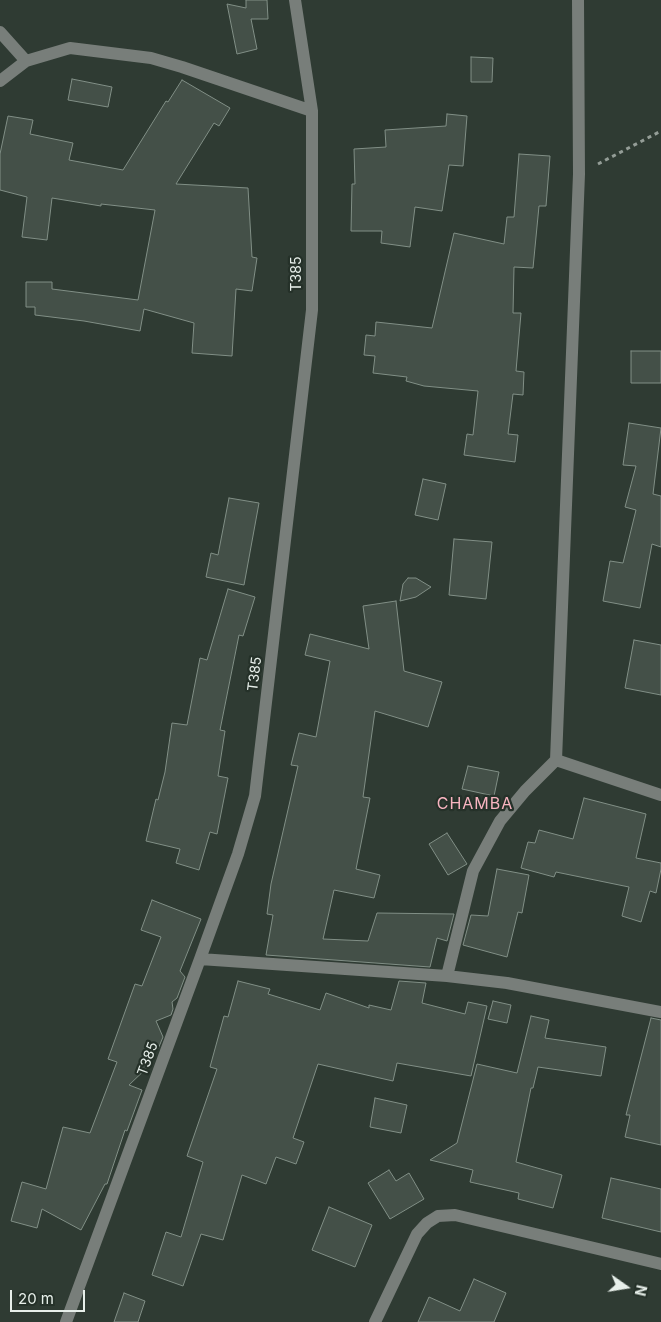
<!DOCTYPE html>
<style>
body{margin:0}
#map{position:relative;width:661px;height:1322px;overflow:hidden;background:#2f3b33;font-family:Inter,sans-serif}
canvas{display:block}
.north{position:absolute;left:601px;top:1262px;width:50px;height:50px;-webkit-text-stroke:4px #253129;paint-order:stroke;rotate:103deg;font-size:14px;font-weight:700;line-height:20px;text-align:center;color:#e7efea}
.north::after{content:'';display:block;margin:auto;width:18px;height:22px;background:#e7efea;clip-path:polygon(50% 0,100% 100%,50% 72%,0 100%)}
.scale{position:absolute;left:10px;top:1290px;width:75px;height:22px;box-sizing:border-box;border:2px solid #e7efea;border-top:0;padding-left:6px;font-size:15px;line-height:18px;white-space:nowrap;color:#e7efea;-webkit-text-stroke:4px #253129;paint-order:stroke}
</style>
<div id="map">
<canvas width="661" height="1322"></canvas>
<div class="north">N</div>
<div class="scale">20 m</div>
</div>
<script>
const context = document.querySelector('canvas').getContext('2d');
context.lineJoin = 'round';
function paint(path, color) {
  context.fillStyle = color;
  context.fill(path, 'evenodd');
}
function poly(rows) {
  const path = new Path2D();
  for (const r of rows) {
    path.moveTo(r[0], r[1]);
    for (let i = 2; i < r.length; i += 2) path.lineTo(r[i], r[i + 1]);
  }
  return path;
}
function trace(path, color, width, dash) {
  context.strokeStyle = color;
  context.lineWidth = width;
  context.lineCap = dash ? 'butt' : 'round';
  context.setLineDash(dash || []);
  context.stroke(path);
}
function label(font, color, halo, rows, align = 'center') {
  context.font = font + ' Inter,sans-serif';
  context.lineWidth = 4.5;
  context.setLineDash([]);
  context.textBaseline = 'middle';
  context.strokeStyle = halo;
  context.fillStyle = color;
  for (const [text, x, y, turn = 0] of rows) {
    context.save();
    context.translate(x, y);
    context.rotate((+turn || 0) * Math.PI / 180);
    context.textAlign = isNaN(turn) ? turn : align;
    if (halo) context.strokeText(text, 0, 0);
    context.fillText(text, 0, 0);
    context.restore();
  }
}
const building = poly([
 [246,0,267,0,268,19,251,19,257,49,237,54,227,4,246,8,246,0],
 [471,57,493,58,492,82,471,82,471,57],
 [72,79,112,87,108,107,68,100,72,79],
 [182,80,230,108,219,126,214,123,176,184,248,188,252,257,257,258,252,291,236,289,232,356,192,353,194,323,144,309,140,331,84,321,35,315,35,307,26,307,26,282,52,282,52,289,138,300,155,210,101,204,101,206,52,198,47,240,22,237,27,197,0,190,0,154,8,116,33,120,30,134,73,143,69,160,123,170,166,101,168,102,182,80],
 [447,114,467,116,463,166,449,165,442,211,415,207,410,247,381,243,382,231,351,231,352,184,355,184,354,149,386,147,385,130,446,126,447,114],
 [519,154,550,156,546,206,539,206,533,268,514,267,513,313,521,313,516,371,524,372,523,395,513,394,508,434,518,435,515,462,464,455,467,434,473,435,478,391,424,386,406,381,407,377,373,373,375,356,364,355,366,335,375,336,376,322,432,328,454,233,504,244,507,217,514,217,519,154],
 [631,351,661,351,661,383,631,383,631,351],
 [629,423,661,428,653,494,661,496,661,547,652,544,640,608,603,601,610,561,623,563,636,510,625,507,636,466,623,465,629,423],
 [423,479,446,484,438,520,415,515,423,479],
 [229,498,259,503,244,585,206,577,211,553,218,555,229,498],
 [454,539,492,542,486,599,449,595,454,539],
 [408,578,416,578,431,587,416,597,400,601,403,584,408,578],
 [228,589,255,597,243,636,239,635,220,730,225,731,218,776,228,778,217,834,210,832,199,870,176,863,180,849,146,841,156,799,158,800,165,772,172,723,187,725,200,658,207,660,228,589],
 [396,601,404,671,442,682,428,727,375,711,363,797,370,798,356,869,380,875,374,898,334,890,323,939,368,941,377,913,454,914,447,941,437,938,430,967,266,955,273,915,267,914,271,884,298,766,291,765,299,733,316,737,330,661,305,655,310,634,369,649,363,606,396,601],
 [634,640,661,645,661,695,625,688,634,640],
 [468,766,499,772,494,796,462,789,468,766],
 [584,798,646,814,636,858,661,863,661,869,656,893,650,891,641,922,622,916,629,887,556,872,554,877,521,868,528,842,535,843,539,830,573,839,584,798],
 [447,833,467,864,448,875,429,844,447,833],
 [497,869,529,875,522,913,518,912,507,957,463,945,471,915,488,916,497,869],
 [152,900,201,919,180,971,185,977,177,998,172,1002,173,1009,171,1015,156,1021,163,1037,158,1049,150,1056,151,1064,129,1085,142,1090,127,1131,125,1130,107,1184,105,1184,81,1230,42,1209,37,1228,11,1221,22,1182,46,1189,63,1127,90,1133,117,1062,108,1059,135,984,142,986,161,937,141,930,152,900],
 [238,981,270,989,268,994,320,1010,326,993,369,1008,369,1005,391,1010,399,981,426,983,422,1003,465,1014,468,1002,487,1006,471,1076,397,1063,393,1081,318,1064,293,1138,304,1142,296,1164,276,1157,266,1184,242,1175,223,1240,201,1234,183,1286,152,1275,166,1232,181,1237,203,1162,187,1156,217,1069,210,1067,224,1016,228,1017,238,981],
 [493,1001,511,1005,507,1023,488,1019,493,1001],
 [531,1016,549,1020,545,1038,606,1047,601,1076,538,1067,533,1088,531,1088,516,1162,562,1175,553,1208,518,1199,519,1193,470,1182,473,1170,430,1160,457,1143,477,1064,517,1073,531,1016],
 [651,1018,661,1020,661,1145,625,1137,630,1115,626,1115,651,1018],
 [375,1098,407,1105,401,1133,370,1127,375,1098],
 [389,1170,396,1181,409,1173,424,1199,390,1219,368,1183,389,1170],
 [611,1178,661,1189,661,1232,602,1218,611,1178],
 [329,1207,372,1225,355,1267,312,1250,329,1207],
 [474,1279,506,1293,494,1322,418,1322,429,1297,460,1311,474,1279],
 [124,1293,145,1301,138,1322,114,1322,124,1293]
]);
const path = poly([
 [598,164,661,131]
]);
const minor = poly([
 [0,32,26,61],
 [0,81,26,61,70,48,151,58,182,67,312,111],
 [556,760,661,795],
 [200,959,447,976,507,983,661,1012],
 [447,976,473,871,500,821,525,791,556,760,579,174,578,0],
 [66,1322,200,959,238,854,255,796,312,310,312,111,295,0],
 [375,1322,417,1234,427,1223,438,1216,455,1215,661,1264]
]);
const streetNames = [
 ["T385",297,274,-90],
 ["T385",255,674,-83],
 ["T385",148,1059,-70]
];
const quarterNames = [
 ["CHAMBA",475,804]
];
paint(building, '#445048');
trace(building, '#818f86', 1);
trace(path, '#949d97', 3, [4, 4]);
trace(minor, '#787e7a', 12);
label('14px', '#e7efea', '#253129', streetNames);
context.letterSpacing = '1px';
label('16px', '#f8b4c0', '#253129', quarterNames);
context.letterSpacing = '0px';
</script>
